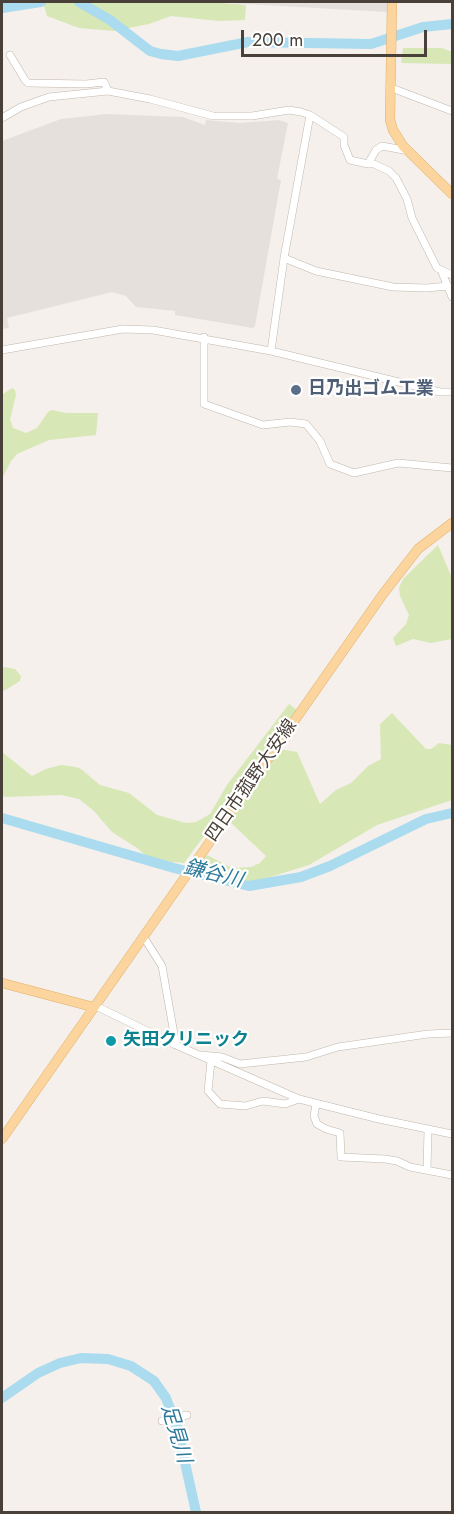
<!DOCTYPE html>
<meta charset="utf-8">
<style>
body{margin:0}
#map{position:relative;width:454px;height:1514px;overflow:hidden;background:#f5f0eb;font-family:Jost,sans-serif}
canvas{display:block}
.frame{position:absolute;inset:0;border:3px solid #494139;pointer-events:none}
.scale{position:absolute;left:241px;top:30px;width:186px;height:27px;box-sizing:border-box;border:3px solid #494139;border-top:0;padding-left:8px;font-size:18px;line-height:21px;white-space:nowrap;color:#494139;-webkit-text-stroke:4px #fff;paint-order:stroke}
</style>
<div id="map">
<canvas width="454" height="1514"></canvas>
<div class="frame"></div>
<div class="scale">200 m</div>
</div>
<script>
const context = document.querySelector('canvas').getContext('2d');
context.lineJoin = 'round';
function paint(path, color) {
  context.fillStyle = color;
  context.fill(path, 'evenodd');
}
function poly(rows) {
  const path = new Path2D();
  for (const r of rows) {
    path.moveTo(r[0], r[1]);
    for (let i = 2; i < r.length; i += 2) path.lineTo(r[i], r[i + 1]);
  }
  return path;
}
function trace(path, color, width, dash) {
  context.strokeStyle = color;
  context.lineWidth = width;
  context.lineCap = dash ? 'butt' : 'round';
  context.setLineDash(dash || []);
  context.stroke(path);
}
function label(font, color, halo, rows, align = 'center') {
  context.font = font + ' Jost,"Noto Sans JP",sans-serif';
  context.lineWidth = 4.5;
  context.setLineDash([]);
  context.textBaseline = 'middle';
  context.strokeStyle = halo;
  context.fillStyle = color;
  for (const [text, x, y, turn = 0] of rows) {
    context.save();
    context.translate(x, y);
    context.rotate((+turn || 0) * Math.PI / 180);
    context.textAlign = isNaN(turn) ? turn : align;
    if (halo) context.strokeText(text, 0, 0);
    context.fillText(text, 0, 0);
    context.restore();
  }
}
const industrial = poly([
 [210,2,387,2,387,12],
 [107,114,183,117,205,125,206,120,239,123,279,120,288,123,277,179,281,180,255,326,253,328,175,315,175,311,136,307,126,296,112,292,7,318,9,328,2,329,2,141,61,119]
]);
const green = poly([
 [43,2,210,2,246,5,245,20,219,21,171,16,149,24,114,31,79,28,47,16],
 [403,48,442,48,452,52,452,64,401,63],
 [12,388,15,390,16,395,10,419,13,428,26,433,37,428,48,412,52,410,66,413,98,413,96,435,49,440,17,454,11,461,2,479,2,395],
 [438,545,452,578,452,639,431,643,413,639,396,646,393,638,406,624,409,615,400,596,399,588,403,579],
 [5,667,15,669,21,676,20,681,2,692,2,668],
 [289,704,297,710,184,863,151,860,137,848,112,832,94,811,79,799,61,795,5,797,2,795,2,752,32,776,46,769,61,765,76,767,81,769,100,785,129,793,157,815,186,823,196,822,210,814,227,785],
 [392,713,426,749,431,749,439,743,452,745,452,800,377,825,309,865,254,882,221,877,200,866,207,855,232,868,251,867,260,863,266,856,229,821,279,749,297,752,320,804,336,790,351,783,368,766,381,759,380,724]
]);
const river = poly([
 [79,2,110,20,150,51,161,54,178,56,248,42,371,44,423,27,452,24],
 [2,8,41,2],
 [2,818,174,868,249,886,301,877,330,866,426,819,452,813],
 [2,1398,38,1373,60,1363,81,1358,108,1359,131,1366,154,1381,166,1398,177,1427,196,1512]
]);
const minor = poly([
 [10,55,25,80,28,83,86,84,104,82,108,91],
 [389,87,452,111],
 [310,115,344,137,344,145,350,160,368,164],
 [2,118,21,107,49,97,108,91,150,99,213,116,252,116,289,110,301,112,310,115,284,258,271,351],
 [409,151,382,146,376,150,368,164,374,164,389,171,396,178,407,199,412,218,437,268,452,275],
 [284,258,316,271,393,287,427,288,448,286],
 [441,270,452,297],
 [204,337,204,404,263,425,290,422,306,424,320,441,330,464,354,473,398,463,452,468],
 [2,350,123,329,153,330,271,351,440,392,452,392],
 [143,936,162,966,176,1045],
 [93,1007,100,1008,176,1045,299,1099,379,1119,452,1134],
 [201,1055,222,1057,240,1064,306,1057,338,1047,428,1034,452,1033],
 [211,1061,208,1091,220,1104,245,1106,263,1101,285,1104,299,1099],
 [316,1104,314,1116,317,1124,326,1129,340,1133,341,1157,385,1159,397,1161,410,1167,452,1175],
 [427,1170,428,1129],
 [162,1421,187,1415]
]);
const major = poly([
 [392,2,390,120,393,130,403,146,452,194],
 [2,983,93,1007],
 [2,1139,383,594,418,549,452,523]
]);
const markers = [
 [296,390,6,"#5c6f8a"],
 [111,1041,6,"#0f9aa8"]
];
const serviceNames = [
 ["日乃出ゴム工業",308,390]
];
const streetNames = [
 ["四日市菰野大安線",252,781,-55]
];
const cultureNames = [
 ["矢田クリニック",123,1041]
];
const waterNames = [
 ["鎌谷川",213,875,14],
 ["足見川",175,1434,73]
];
paint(industrial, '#e5e0dc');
paint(green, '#d7e7b5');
trace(river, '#aadbef', 10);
trace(minor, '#c0b7ad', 8);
trace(major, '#e1b06d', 10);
trace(minor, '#fff', 7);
trace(major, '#fbd59d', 9);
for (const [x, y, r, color] of markers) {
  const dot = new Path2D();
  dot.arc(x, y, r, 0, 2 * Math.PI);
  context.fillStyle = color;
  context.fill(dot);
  trace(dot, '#fff', 2);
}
label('bold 18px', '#4e5e75', '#fff', serviceNames, 'left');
label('18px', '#494139', '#fff', streetNames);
label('bold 18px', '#0d838f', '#fff', cultureNames, 'left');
label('italic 20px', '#2f7a9b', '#fff', waterNames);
</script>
